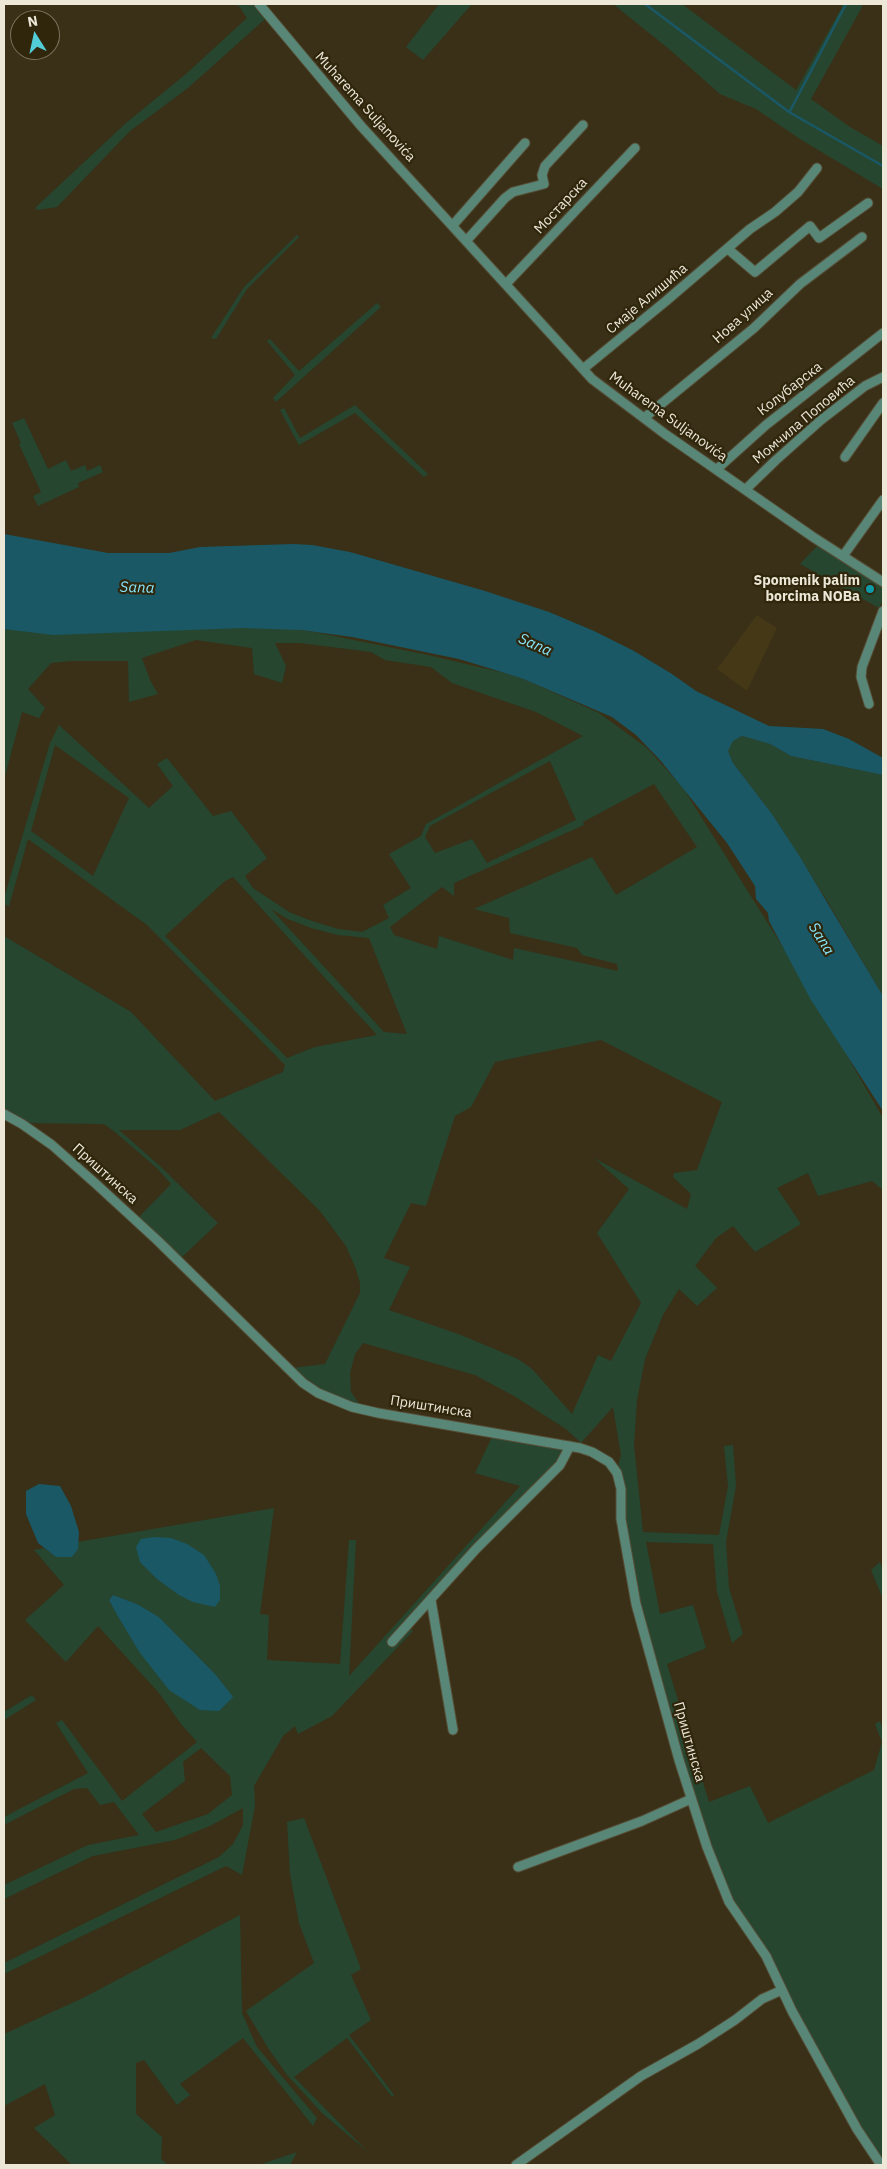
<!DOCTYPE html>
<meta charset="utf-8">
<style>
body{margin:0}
#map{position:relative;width:887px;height:2169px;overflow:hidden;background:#393017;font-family:"IBM Plex Sans",sans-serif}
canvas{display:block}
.frame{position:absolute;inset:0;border:5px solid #ede7d8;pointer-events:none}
.north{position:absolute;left:10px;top:10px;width:50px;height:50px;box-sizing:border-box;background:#2f260c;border:1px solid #7b735e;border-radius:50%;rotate:350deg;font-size:14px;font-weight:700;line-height:20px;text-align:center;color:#ede7d8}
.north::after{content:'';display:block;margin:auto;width:18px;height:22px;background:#52ccd6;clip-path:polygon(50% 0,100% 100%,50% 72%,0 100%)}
</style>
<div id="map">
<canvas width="887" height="2169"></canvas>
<div class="frame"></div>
<div class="north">N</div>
</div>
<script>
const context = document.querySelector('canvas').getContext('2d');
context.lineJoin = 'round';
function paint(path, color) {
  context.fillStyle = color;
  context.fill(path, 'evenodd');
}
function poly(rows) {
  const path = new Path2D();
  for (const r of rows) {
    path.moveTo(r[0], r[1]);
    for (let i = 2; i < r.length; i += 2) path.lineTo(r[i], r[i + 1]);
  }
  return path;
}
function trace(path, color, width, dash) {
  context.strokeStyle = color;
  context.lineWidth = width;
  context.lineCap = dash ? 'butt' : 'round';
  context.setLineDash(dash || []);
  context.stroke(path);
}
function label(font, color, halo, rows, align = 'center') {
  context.font = font + ' "IBM Plex Sans",sans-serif';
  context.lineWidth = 4.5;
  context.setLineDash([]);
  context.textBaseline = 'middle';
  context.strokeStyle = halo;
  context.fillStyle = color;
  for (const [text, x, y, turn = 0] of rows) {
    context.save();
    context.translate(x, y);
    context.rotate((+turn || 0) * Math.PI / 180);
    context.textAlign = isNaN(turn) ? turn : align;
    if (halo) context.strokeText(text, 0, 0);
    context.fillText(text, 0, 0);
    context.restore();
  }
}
const built = poly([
 [757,615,777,628,747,691,717,669]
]);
const green = poly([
 [233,4,252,4,265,19,188,88,130,131,57,207,38,210,35,208,126,123,186,74,247,18,239,6],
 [439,4,472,4,423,60,406,47],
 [613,4,682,4,796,90,842,7,842,4,862,4,862,7,811,99,850,127,883,146,883,189,800,139,756,109,720,94,669,49],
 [297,235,299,237,247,289,216,339,211,338,244,287],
 [377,303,381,307,276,402,273,398,295,375,267,341,270,339,299,371],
 [355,405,428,474,424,477,355,413,299,445,280,410,284,408,300,438],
 [24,418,48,469,66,460,71,471,85,465,87,471,100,465,103,472,78,483,79,487,38,506,33,496,41,492,19,444,21,443,12,423],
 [817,546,883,587,883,600,879,608,800,564],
 [255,624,314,632,428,655,517,676,599,713,647,748,683,788,801,976,883,1118,883,1190,872,1181,818,1196,808,1173,777,1188,801,1224,755,1252,733,1226,716,1238,695,1266,717,1288,697,1306,679,1289,663,1315,645,1359,637,1400,634,1445,643,1532,719,1535,728,1486,724,1446,733,1445,736,1486,726,1542,729,1588,743,1634,732,1643,717,1592,713,1544,646,1542,660,1614,693,1605,706,1648,667,1664,709,1802,750,1786,768,1823,874,1770,882,1742,875,1724,880,1721,883,1730,883,2162,852,2113,766,1952,745,1923,731,1896,713,1852,691,1789,643,1621,631,1560,621,1471,618,1466,621,1455,613,1407,581,1443,566,1429,514,1396,475,1375,363,1343,355,1354,350,1373,351,1392,362,1408,348,1404,306,1383,292,1368,325,1364,360,1293,360,1283,356,1269,346,1246,320,1211,219,1112,180,1130,119,1130,161,1167,218,1223,181,1258,137,1219,171,1184,158,1169,115,1132,104,1124,24,1123,4,1112,4,936,131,1012,215,1101,283,1072,285,1065,147,925,28,839,9,906,4,904,4,898,50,743,59,725,149,808,173,786,157,764,167,758,213,816,231,811,267,858,245,876,253,888,289,912,309,920,338,929,362,932,389,918,383,905,411,888,389,854,421,836,426,824,583,736,536,712,452,683,431,667,385,660,371,652,300,643,275,643,286,666,282,683,254,674,252,648,196,640,142,658,150,680,158,694,129,702,128,661,71,661,51,663,28,689,45,708,39,718,22,712,4,780,4,626,62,633,129,632],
 [55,745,129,798,93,876,31,831],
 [550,761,576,820,487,863,472,839,435,853,425,837,430,826],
 [654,784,697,847,616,895,592,857,474,909,509,918,510,933,577,948,582,955,617,964,618,971,514,948,513,960,439,936,437,949,394,935,390,927,442,887,454,896,454,883,584,825,583,822],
 [233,877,377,1035,315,1047,287,1058,165,936,225,881],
 [271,909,288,919,311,928,338,935,369,938,407,1034,384,1032],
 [601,1040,722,1102,697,1170,674,1173,673,1177,691,1194,687,1209,594,1158,629,1189,597,1233,641,1303,611,1361,598,1355,572,1414,532,1369,518,1359,461,1335,389,1310,410,1267,384,1258,411,1203,426,1206,455,1116,471,1107,495,1062],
 [742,736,770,744,791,756,883,775,883,996,826,899,772,814,733,763,728,751,733,741],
 [492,1437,558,1449,563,1451,564,1455,406,1624,413,1631,332,1716,298,1734,295,1726,283,1736,254,1786,255,1806,242,1875,226,1866,4,1974,4,1963,219,1857,233,1844,243,1825,243,1808,210,1826,175,1840,93,1856,4,1899,4,1885,88,1845,139,1835,114,1802,100,1805,87,1788,74,1789,4,1825,4,1817,88,1773,56,1723,62,1720,122,1801,197,1742,181,1724,159,1693,98,1626,66,1662,25,1620,64,1585,34,1550,44,1548,56,1557,78,1549,78,1542,274,1508,260,1614,269,1615,267,1660,340,1664,349,1540,356,1540,349,1676,520,1486,475,1473],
 [113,1595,137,1604,159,1617,216,1675,232,1697,169,1690,140,1652,117,1615,109,1600],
 [201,1748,230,1776,232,1795,208,1814,156,1832,142,1814,185,1781,183,1762],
 [880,1562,883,1570,883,1599,871,1570],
 [32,1695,36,1700,4,1720,4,1712],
 [304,1818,361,1969,351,1975,371,2020,349,2035,394,2095,392,2097,347,2038,294,2077,368,2152,322,2113,287,2075,268,2048,246,2011,314,1963,299,1923,290,1874,287,1822],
 [240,1915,242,2013,257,2047,317,2118,313,2126,243,2038,180,2084,190,2095,177,2105,144,2060,136,2063,136,2114,162,2137,161,2159,168,2165,72,2165,34,2128,55,2115,45,2084,4,2106,4,2034,83,1998],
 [297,2152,290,2165,259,2165]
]);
const water = poly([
 [4,534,108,553,169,553,200,547,293,544,312,545,350,552,485,591,549,612,594,631,634,651,672,674,696,691,769,726,823,729,849,739,883,758,883,775,791,756,770,744,742,736,733,741,728,751,733,763,772,814,800,857,883,996,883,1111,811,1000,769,921,768,913,756,899,755,886,727,843,660,760,636,735,612,717,521,678,459,659,352,637,301,630,243,628,53,635,4,629],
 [39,1484,60,1486,71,1506,79,1532,78,1549,72,1557,56,1557,38,1543,26,1514,26,1491],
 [154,1537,171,1538,187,1544,204,1555,216,1574,220,1586,220,1600,215,1607,193,1602,179,1595,157,1579,140,1562,136,1547,141,1539],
 [113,1595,137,1604,159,1617,216,1675,233,1697,219,1711,200,1710,169,1690,140,1653,117,1615,109,1600]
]);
const stream = poly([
 [645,4,789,112,883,166],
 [790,111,846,4]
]);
const minor = poly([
 [259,4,361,126,592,379,665,434,813,537,883,582],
 [453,225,525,143],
 [467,240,505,198,513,192,544,184,542,175,545,166,583,125],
 [728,249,755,272,810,226,819,238,868,203],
 [506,284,635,148],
 [583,369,666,301,750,229,775,212,798,192,817,168],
 [644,418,754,328,800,284,862,237],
 [845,457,883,403],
 [717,469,766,425,883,333],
 [746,489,776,460,821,420,865,386,883,377],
 [843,556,883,500],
 [869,704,861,677,862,667,883,611],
 [4,1114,22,1124,52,1145,96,1184,157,1240,303,1383,318,1393,352,1407,378,1413,580,1448,592,1452,609,1462,617,1473,621,1489,621,1519,636,1604,679,1760,707,1847,729,1902,766,1956,792,2011,857,2129,881,2165],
 [431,1600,453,1730],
 [392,1642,476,1549,560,1465,570,1446],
 [518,1867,642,1821,691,1799],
 [516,2165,641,2076,698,2044,735,2020,762,1999,782,1990]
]);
const markers = [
 [870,589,5,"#0f9aa8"]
];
const streetNames = [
 ["Muharema Suljanovića",365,107,48],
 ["Мостарска",561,206,-47],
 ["Смаје Алишића",647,299,-40],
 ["Нова улица",743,316,-42],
 ["Колубарска",790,389,-38],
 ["Muharema Suljanovića",668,417,36],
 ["Момчила Поповића",804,420,-40],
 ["Приштинска",105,1174,42],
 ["Приштинска",431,1407,9],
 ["Приштинска",689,1742,74]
];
const poiNames = [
 ["Spomenik palim",860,581],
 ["borcima NOBa",860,597]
];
const waterNames = [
 ["Sana",137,588,2],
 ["Sana",535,645,24],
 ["Sana",821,939,58]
];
paint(built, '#443817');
paint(green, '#264630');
paint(water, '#1a5866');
trace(stream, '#1a5866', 2.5);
trace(minor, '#564d36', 11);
trace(minor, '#588778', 9);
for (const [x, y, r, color] of markers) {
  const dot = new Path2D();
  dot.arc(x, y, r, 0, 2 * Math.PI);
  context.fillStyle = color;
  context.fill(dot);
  trace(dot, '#2f260c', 2);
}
label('14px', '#ede7d8', '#2f260c', streetNames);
label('bold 14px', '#ede7d8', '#2f260c', poiNames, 'right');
label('italic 15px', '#86e4fb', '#2f260c', waterNames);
</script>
